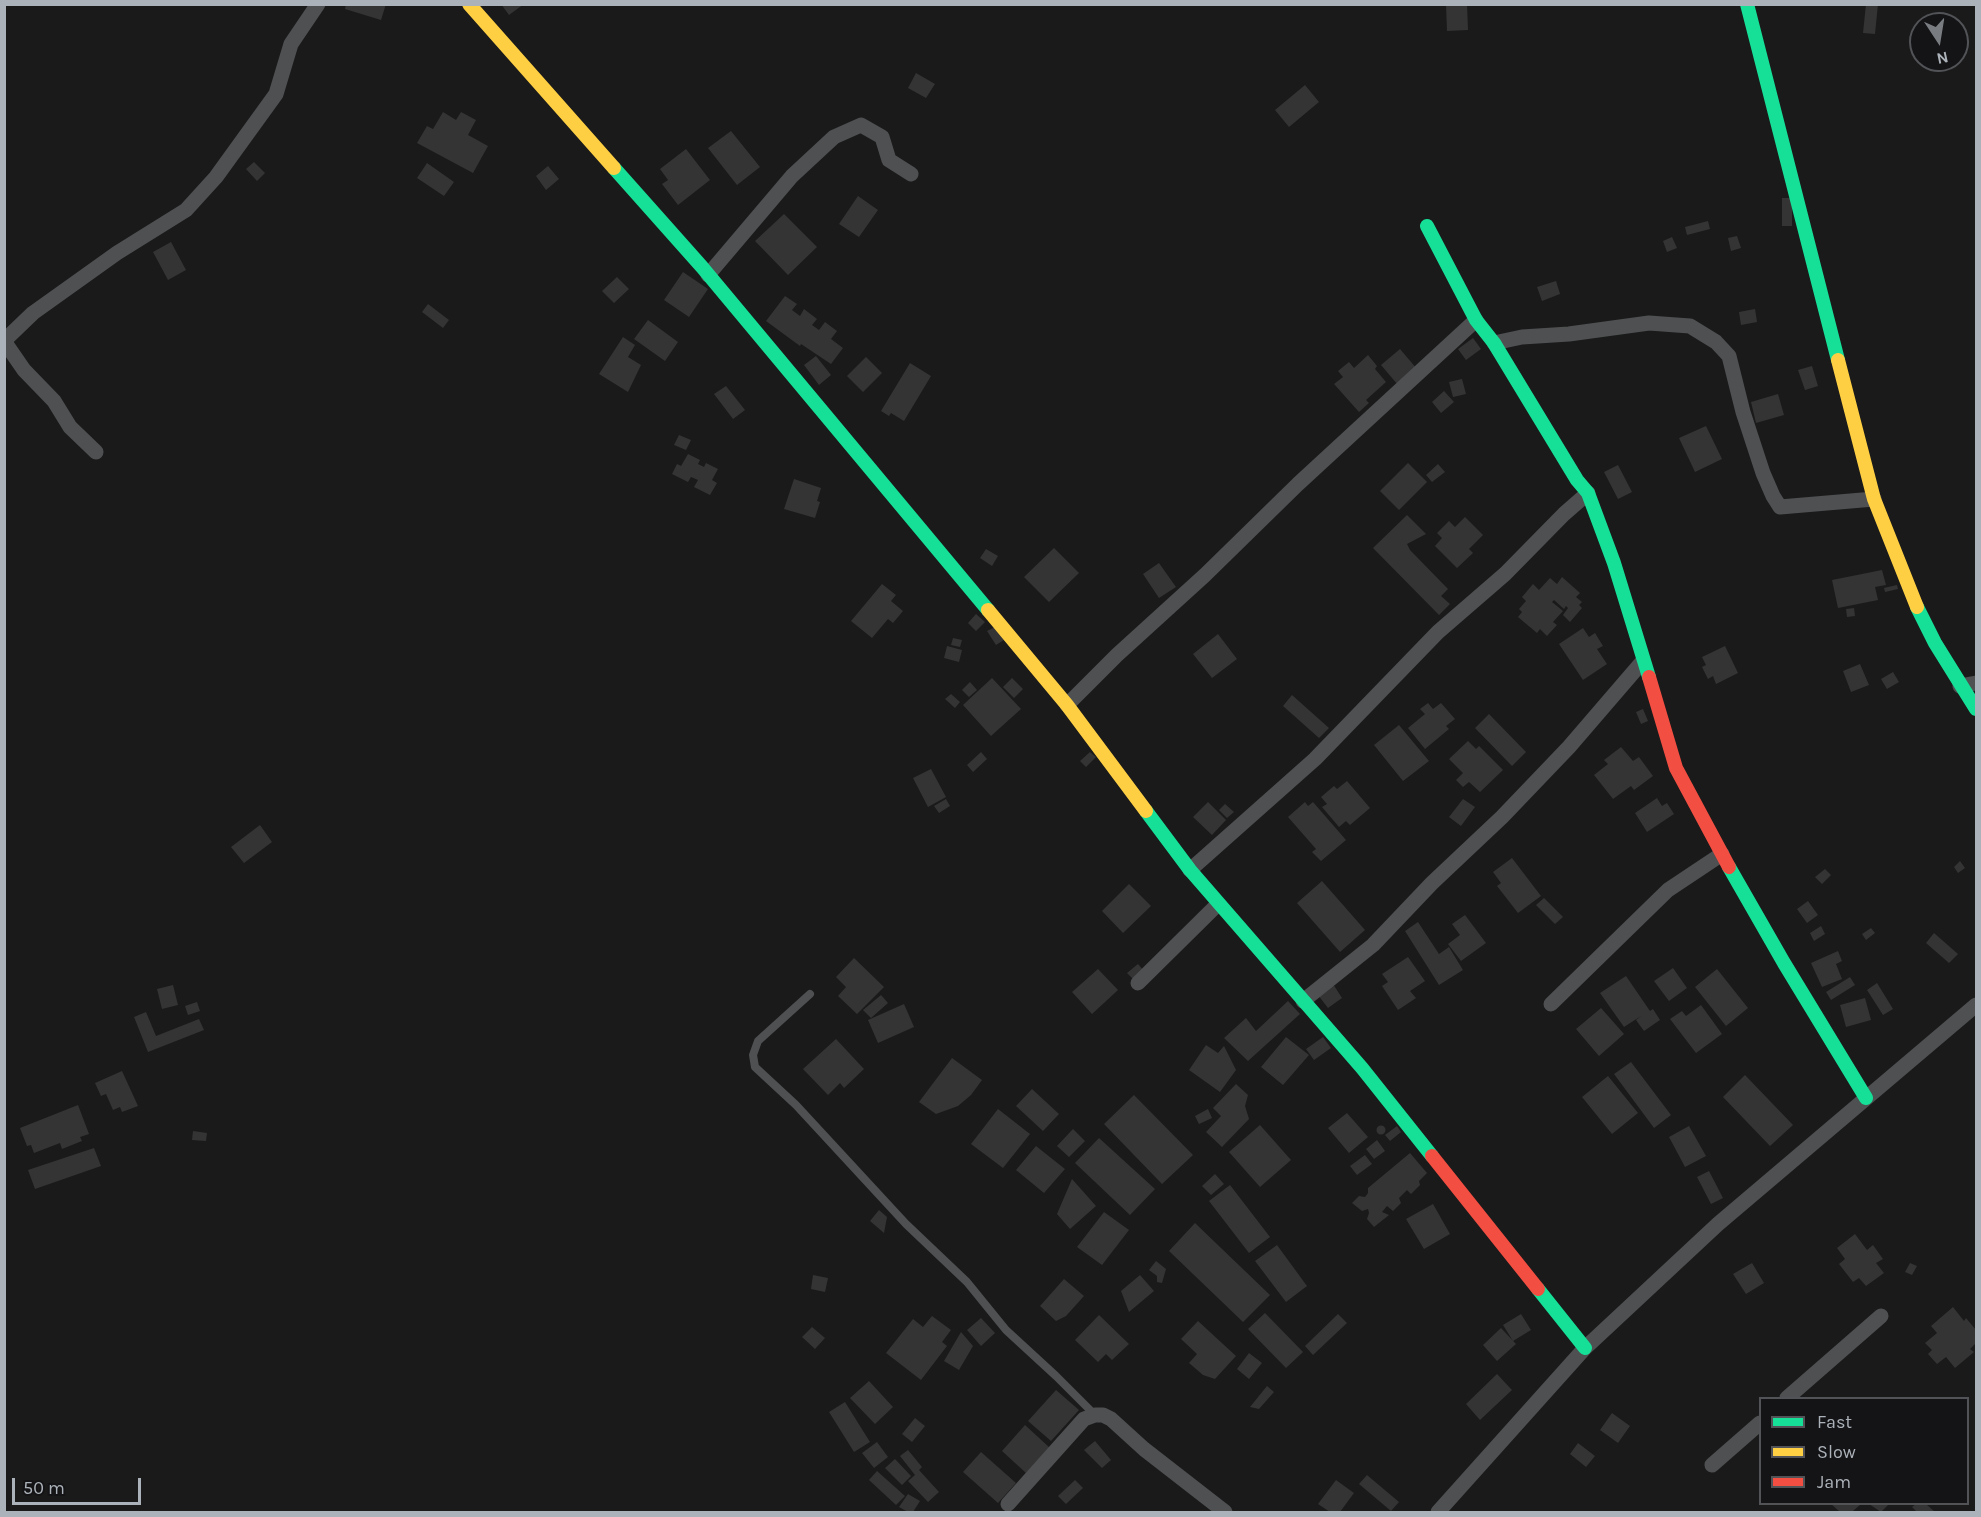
<!DOCTYPE html>
<style>
body{margin:0}
#map{position:relative;width:1981px;height:1517px;overflow:hidden;background:#1a1a1a;font-family:Karla,sans-serif}
canvas{display:block}
.frame{position:absolute;inset:0;border:6px solid #acb2b9;pointer-events:none}
.legend{position:absolute;left:1759px;top:1397px;width:210px;height:108px;box-sizing:border-box;background:#141416;border:2px solid #515357;margin:0;padding:8px 10px;list-style:none;font-size:18px;color:#acb2b9}
.legend li{display:flex;align-items:center;gap:12px;height:30px}
.legend b{width:30px;border:2px solid #515357}
.north{position:absolute;left:1909px;top:12px;width:60px;height:60px;box-sizing:border-box;background:#141416;border:2px solid #515357;border-radius:50%;rotate:168deg;font-size:16px;font-weight:700;line-height:24px;text-align:center;color:#acb2b9}
.north::after{content:'';display:block;margin:auto;width:21px;height:27px;background:#797d81;clip-path:polygon(50% 0,100% 100%,50% 72%,0 100%)}
.scale{position:absolute;left:12px;top:1478px;width:129px;height:27px;box-sizing:border-box;border:3px solid #acb2b9;border-top:0;padding-left:8px;font-size:18px;line-height:21px;white-space:nowrap;color:#acb2b9;-webkit-text-stroke:4px #141416;paint-order:stroke}
</style>
<div id="map">
<canvas width="1981" height="1517"></canvas>
<div class="frame"></div>
<ul class="legend">
<li><b style="height:8px;background:#16e098"></b>Fast</li>
<li><b style="height:8px;background:#ffcf43"></b>Slow</li>
<li><b style="height:8px;background:#f24e42"></b>Jam</li>
</ul>
<div class="north">N</div>
<div class="scale">50 m</div>
</div>
<script>
const context = document.querySelector('canvas').getContext('2d');
context.lineJoin = 'round';
function paint(path, color) {
  context.fillStyle = color;
  context.fill(path, 'evenodd');
}
function poly(rows) {
  const path = new Path2D();
  for (const r of rows) {
    if (r.length === 3) {
      path.moveTo(r[0] + r[2], r[1]);
      path.arc(r[0], r[1], r[2], 0, 2 * Math.PI);
      continue;
    }
    path.moveTo(r[0], r[1]);
    for (let i = 2; i < r.length; i += 2) path.lineTo(r[i], r[i + 1]);
  }
  return path;
}
function trace(path, color, width, dash) {
  context.strokeStyle = color;
  context.lineWidth = width;
  context.lineCap = dash ? 'butt' : 'round';
  context.setLineDash(dash || []);
  context.stroke(path);
}
const building = poly([
 [346,4,386,4,381,20,345,9],
 [501,4,524,4,509,15],
 [1446,4,1467,4,1468,30,1447,31],
 [1866,4,1878,4,1875,34,1863,33],
 [916,73,935,84,926,98,908,88],
 [1305,85,1319,102,1289,127,1275,110],
 [443,112,456,120,461,112,476,120,468,135,488,146,473,173,417,143,427,126,433,129],
 [731,131,760,167,737,185,708,148],
 [686,149,710,180,678,205,662,184,668,180,660,169],
 [254,162,265,173,257,181,246,169],
 [427,163,454,182,444,196,417,178],
 [548,166,559,179,546,190,536,176],
 [858,196,878,210,859,237,839,224],
 [1782,198,1792,198,1792,226,1782,226],
 [784,214,817,247,788,275,755,241],
 [1708,221,1710,229,1687,235,1685,227],
 [1737,236,1741,248,1731,251,1728,238],
 [1672,237,1677,248,1667,252,1663,241],
 [171,242,186,270,168,280,153,252],
 [683,272,708,289,689,317,664,300],
 [617,277,629,289,614,303,602,291],
 [1556,281,1560,294,1542,301,1537,287],
 [785,296,797,304,792,310,800,316,804,309,817,319,812,325,819,330,825,322,837,331,831,339,843,348,831,364,801,344,800,346,766,321],
 [428,304,449,320,443,328,422,312],
 [1755,309,1757,322,1741,325,1739,312],
 [648,320,678,342,665,361,634,339],
 [623,337,635,345,628,357,641,365,628,392,599,374],
 [1473,338,1481,349,1466,360,1458,349],
 [1400,349,1417,369,1398,385,1381,365],
 [1368,355,1377,366,1375,369,1386,382,1366,400,1369,403,1359,412,1334,384,1343,377,1338,371,1349,362,1354,368],
 [816,356,831,375,819,385,804,365],
 [866,357,882,373,863,392,847,376],
 [910,363,931,376,904,421,891,413,889,416,881,411],
 [1812,366,1818,386,1805,390,1798,370],
 [1462,379,1466,394,1453,397,1449,382],
 [726,386,745,410,733,419,714,394],
 [1444,391,1454,402,1441,413,1432,402],
 [1778,394,1784,415,1756,423,1751,402],
 [1706,426,1722,459,1695,472,1679,438],
 [679,435,691,440,686,450,674,445],
 [688,454,700,460,698,464,704,467,706,463,718,469,712,480,717,483,710,495,694,487,698,480,691,477,688,482,672,474,677,464,681,466],
 [1408,463,1427,482,1399,510,1380,491],
 [1438,464,1445,472,1432,482,1426,475],
 [1618,465,1632,492,1618,499,1604,472],
 [794,479,821,488,817,501,820,502,815,518,784,509],
 [1407,515,1426,534,1407,544,1410,550,1448,589,1441,596,1450,604,1439,615,1373,548],
 [1465,517,1483,535,1469,549,1473,553,1457,568,1435,546,1442,538,1437,533,1449,521,1455,527],
 [1054,548,1079,573,1049,602,1024,577],
 [986,549,998,556,992,566,980,558],
 [1159,563,1176,587,1159,598,1143,574],
 [1882,570,1886,585,1875,587,1878,600,1838,608,1832,580],
 [1562,577,1580,593,1576,597,1582,602,1579,605,1582,608,1570,622,1563,615,1568,608,1566,606,1564,609,1554,600,1552,602,1563,611,1553,622,1557,625,1547,636,1540,629,1537,633,1518,617,1522,612,1519,609,1526,601,1522,597,1533,584,1539,590,1550,578,1557,584],
 [882,584,896,595,891,601,903,611,893,623,888,619,872,638,851,621],
 [1897,585,1898,589,1885,592,1884,588],
 [1854,608,1855,616,1847,617,1846,609],
 [976,614,985,622,976,631,968,623],
 [995,627,1004,640,996,645,987,631],
 [1583,628,1589,637,1595,633,1603,646,1597,649,1607,664,1583,680,1559,644],
 [1218,634,1237,659,1212,678,1193,654],
 [953,638,962,640,960,647,951,645],
 [947,646,962,650,959,662,944,658],
 [1725,646,1738,673,1716,684,1713,676,1708,679,1702,667,1706,665,1702,657],
 [1860,664,1869,685,1851,692,1843,671],
 [1893,672,1899,682,1887,689,1881,679],
 [992,678,1021,709,991,736,963,705],
 [1012,678,1023,689,1014,698,1003,687],
 [970,682,977,690,969,697,962,690],
 [951,694,960,702,955,708,945,699],
 [1292,695,1329,728,1319,738,1283,706],
 [1428,703,1433,709,1441,703,1455,719,1446,726,1449,729,1425,749,1408,728,1425,714,1420,709],
 [1643,709,1648,721,1641,724,1636,712],
 [1489,714,1526,752,1512,766,1475,728],
 [1399,725,1429,761,1403,781,1374,745],
 [1468,741,1476,749,1479,746,1503,770,1480,792,1469,782,1463,787,1456,780,1463,773,1449,759],
 [1621,747,1633,761,1639,757,1653,776,1634,790,1631,786,1613,799,1594,775,1608,764,1604,760],
 [981,752,987,759,973,772,967,765],
 [1090,752,1096,757,1086,767,1080,761],
 [931,769,946,797,928,807,913,778],
 [1347,781,1370,808,1350,825,1346,821,1339,827,1322,807,1327,804,1321,797,1334,786,1337,789],
 [1657,798,1662,806,1667,803,1674,814,1647,832,1635,813],
 [946,799,950,806,939,813,934,806],
 [1463,799,1475,807,1461,826,1449,817],
 [1208,802,1226,820,1212,835,1193,817],
 [1305,802,1308,806,1313,802,1346,840,1321,861,1312,852,1316,849,1288,817],
 [1225,804,1234,812,1227,818,1219,810],
 [260,825,272,842,244,863,231,847],
 [1512,858,1541,896,1518,913,1497,886,1501,883,1493,872],
 [1960,861,1965,868,1958,873,1954,867],
 [1825,869,1831,875,1822,884,1815,877],
 [1322,881,1365,930,1340,952,1297,903],
 [1129,884,1151,906,1123,933,1102,911],
 [1544,898,1563,917,1555,924,1536,905],
 [1808,901,1818,915,1807,923,1797,909],
 [1465,915,1486,943,1461,961,1448,944,1460,935,1452,924],
 [1418,922,1439,954,1449,947,1463,970,1439,985,1405,931],
 [1821,926,1825,934,1814,941,1810,933],
 [1871,928,1875,933,1866,940,1862,934],
 [1934,933,1958,954,1949,963,1926,943],
 [1838,951,1842,961,1836,964,1842,979,1822,987,1811,963],
 [1408,957,1425,981,1410,991,1416,998,1398,1010,1382,986,1388,982,1382,974],
 [854,958,884,987,857,1014,838,996,846,987,836,977],
 [1138,964,1144,971,1134,980,1127,973],
 [1673,968,1687,988,1669,1001,1654,981],
 [1098,969,1118,990,1092,1014,1072,992],
 [1717,969,1748,1008,1726,1026,1695,987],
 [1626,976,1650,1011,1653,1009,1660,1020,1644,1031,1636,1020,1641,1016,1624,1027,1600,993],
 [1850,977,1855,985,1831,1000,1826,992],
 [1877,983,1893,1009,1883,1015,1867,990],
 [1333,984,1342,998,1328,1008,1318,995],
 [173,985,178,1005,162,1009,157,989],
 [881,995,888,1003,871,1018,863,1010],
 [1865,998,1871,1020,1846,1027,1840,1005],
 [1288,1001,1300,1014,1248,1061,1224,1038,1246,1018,1256,1031],
 [197,1002,200,1011,188,1015,185,1006],
 [904,1004,914,1027,878,1043,868,1020],
 [1701,1005,1722,1034,1696,1053,1670,1019,1682,1011,1686,1016],
 [1601,1008,1624,1034,1599,1056,1576,1029],
 [146,1012,156,1036,199,1019,204,1030,148,1052,134,1017],
 [1286,1037,1309,1055,1283,1085,1261,1067],
 [1323,1037,1331,1048,1314,1060,1306,1049],
 [836,1039,864,1069,844,1088,840,1083,828,1095,803,1069],
 [1206,1045,1218,1053,1224,1046,1236,1070,1220,1092,1189,1070],
 [952,1058,982,1080,971,1095,958,1106,936,1114,919,1102],
 [1631,1062,1671,1115,1654,1128,1614,1074],
 [122,1071,138,1106,122,1112,120,1107,113,1110,106,1094,101,1096,95,1083],
 [1745,1075,1793,1125,1770,1146,1723,1097],
 [1608,1076,1638,1113,1612,1134,1582,1097],
 [1236,1084,1248,1095,1245,1106,1249,1119,1222,1147,1206,1132,1221,1116,1213,1108],
 [1032,1089,1059,1114,1043,1131,1016,1106],
 [1134,1095,1193,1155,1162,1184,1104,1124],
 [78,1105,89,1134,80,1137,82,1141,62,1149,60,1143,34,1153,31,1145,27,1146,20,1128],
 [998,1109,1030,1134,1003,1168,971,1144],
 [1208,1109,1212,1118,1199,1124,1195,1116],
 [1347,1113,1368,1137,1349,1153,1328,1128],
 [1260,1125,1291,1160,1260,1187,1229,1152],
 [1381,1130,4.5],
 [1397,1126,1401,1132,1390,1141,1385,1135],
 [1689,1126,1706,1156,1685,1167,1669,1137],
 [1073,1129,1085,1141,1069,1157,1057,1146],
 [193,1131,207,1133,206,1141,192,1140],
 [1099,1138,1155,1189,1130,1215,1075,1163],
 [1377,1140,1385,1151,1374,1159,1366,1149],
 [1036,1146,1065,1169,1044,1193,1016,1170],
 [94,1148,101,1166,35,1189,28,1170],
 [1410,1153,1427,1173,1419,1181,1420,1185,1411,1194,1407,1190,1399,1198,1401,1203,1393,1211,1387,1206,1382,1212,1389,1215,1374,1227,1367,1219,1369,1213,1368,1209,1362,1211,1352,1203,1359,1196,1365,1197,1368,1193,1368,1188],
 [1365,1155,1372,1164,1357,1175,1350,1166],
 [1709,1171,1723,1198,1711,1204,1697,1177],
 [1215,1174,1224,1184,1211,1195,1202,1186],
 [1072,1179,1096,1206,1070,1229,1057,1214],
 [1230,1185,1270,1237,1249,1253,1209,1201],
 [1433,1204,1450,1234,1424,1249,1406,1219],
 [879,1210,887,1217,884,1233,870,1221],
 [1104,1212,1129,1230,1102,1265,1077,1247],
 [1195,1223,1270,1295,1243,1322,1169,1251],
 [1855,1234,1867,1250,1873,1245,1883,1259,1876,1263,1884,1273,1866,1286,1859,1278,1853,1282,1839,1264,1845,1259,1837,1248],
 [1277,1245,1307,1286,1286,1302,1255,1261],
 [1156,1261,1166,1269,1162,1283,1157,1282,1157,1276,1149,1270],
 [1752,1263,1764,1283,1746,1294,1733,1274],
 [1910,1263,1917,1266,1912,1275,1905,1272],
 [813,1275,828,1278,825,1292,811,1289],
 [1140,1275,1154,1291,1129,1312,1121,1291],
 [1064,1279,1084,1296,1066,1316,1056,1321,1040,1306],
 [1953,1307,1964,1321,1966,1318,1976,1330,1976,1343,1970,1349,1974,1352,1955,1368,1946,1357,1937,1364,1928,1354,1932,1350,1925,1343,1937,1333,1931,1326],
 [1265,1313,1303,1352,1286,1368,1248,1329],
 [1338,1314,1347,1323,1313,1355,1305,1346],
 [1521,1314,1531,1330,1513,1341,1503,1325],
 [1099,1315,1129,1344,1112,1360,1106,1354,1098,1362,1075,1340],
 [932,1316,951,1330,942,1342,947,1346,921,1380,886,1353,913,1319,923,1327],
 [981,1318,995,1333,981,1346,967,1330],
 [1198,1321,1236,1356,1215,1379,1203,1375,1189,1363,1197,1354,1181,1339],
 [812,1327,825,1338,815,1349,802,1337],
 [1501,1328,1516,1344,1497,1361,1483,1345],
 [961,1332,973,1346,959,1370,944,1361],
 [1249,1353,1262,1363,1249,1379,1237,1369],
 [1497,1374,1512,1390,1480,1420,1466,1404],
 [869,1381,893,1407,875,1424,850,1398],
 [1267,1386,1274,1392,1259,1409,1250,1407],
 [1056,1390,1079,1410,1051,1441,1028,1421],
 [845,1402,870,1442,854,1452,829,1412],
 [1612,1413,1630,1426,1618,1443,1600,1430],
 [915,1418,925,1426,912,1442,902,1434],
 [1025,1425,1050,1448,1026,1473,1002,1451],
 [1095,1441,1111,1460,1102,1468,1084,1450],
 [877,1442,888,1457,874,1468,862,1453],
 [1578,1443,1595,1456,1586,1467,1570,1454],
 [908,1450,922,1467,919,1470,939,1492,928,1502,908,1481,915,1475,900,1456],
 [981,1452,1016,1483,998,1503,963,1472],
 [895,1459,911,1476,902,1485,885,1468],
 [877,1471,905,1496,896,1505,869,1480],
 [1367,1475,1399,1502,1391,1511,1359,1484],
 [1075,1480,1083,1488,1066,1504,1058,1496],
 [1336,1480,1354,1493,1340,1512,1330,1512,1318,1504],
 [908,1494,920,1501,913,1512,908,1512,899,1507],
 [1831,1504,1861,1504,1853,1511,1855,1512,1840,1512],
 [1869,1504,1889,1504,1881,1512],
 [1916,1504,1926,1504,1935,1512,1917,1512,1912,1507]
]);
const lane = poly([
 [810,994,758,1041,753,1055,755,1067,796,1105,906,1224,967,1282,1006,1330,1056,1376,1095,1415]
]);
const street = poly([
 [708,275,792,176,834,137,861,125,882,137,889,160,911,174],
 [4,337,8,337,33,313,117,253,186,210,216,177,276,94,291,44,318,4],
 [4,341,24,370,54,401,70,427,96,452],
 [1494,343,1522,337,1569,334,1649,323,1690,326,1716,342,1729,356,1743,412,1763,473,1773,496,1780,507,1874,499],
 [1960,686,1976,683],
 [1067,705,1117,655,1205,575,1298,484,1476,320],
 [1190,870,1315,759,1438,632,1505,574,1564,514,1588,493],
 [1138,983,1218,904],
 [1303,1001,1373,945,1432,883,1502,817,1569,747,1643,661],
 [1551,1004,1668,890,1722,854],
 [1787,1398,1881,1316],
 [1712,1465,1760,1423],
 [1008,1504,1084,1419,1095,1415,1103,1415,1111,1419,1144,1449,1225,1512],
 [1438,1512,1585,1348,1718,1224,1976,1005]
]);
const fast = poly([
 [1747,4,1838,360],
 [614,168,702,267,988,610],
 [1427,226,1476,320,1494,343,1577,480,1588,493,1614,563,1649,677],
 [1917,607,1935,643,1976,709],
 [1146,811,1190,870,1362,1068,1432,1156],
 [1729,867,1784,963,1866,1098],
 [1538,1289,1585,1348]
]);
const slow = poly([
 [469,4,614,168],
 [1838,360,1874,499,1917,607],
 [988,610,1067,705,1146,811]
]);
const jam = poly([
 [1649,677,1676,768,1729,867],
 [1432,1156,1538,1289]
]);
paint(building, '#343435');
trace(lane, '#4e5052', 8);
trace(street, '#4e5052', 15);
trace(fast, '#16e098', 14);
trace(slow, '#ffcf43', 14);
trace(jam, '#f24e42', 14);
</script>
